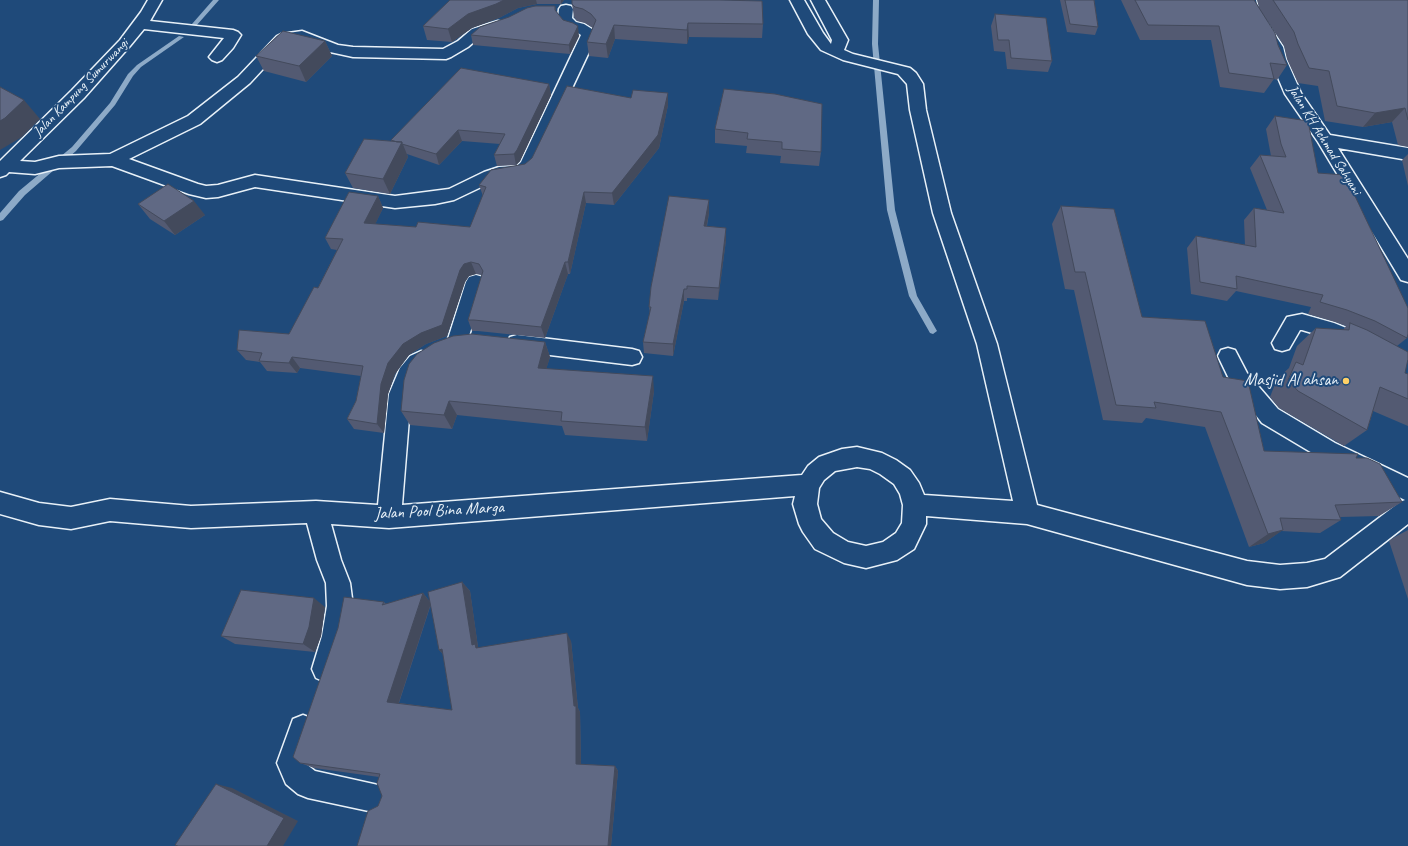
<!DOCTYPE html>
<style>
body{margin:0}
canvas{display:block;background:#1f4a7a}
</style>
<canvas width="1408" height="846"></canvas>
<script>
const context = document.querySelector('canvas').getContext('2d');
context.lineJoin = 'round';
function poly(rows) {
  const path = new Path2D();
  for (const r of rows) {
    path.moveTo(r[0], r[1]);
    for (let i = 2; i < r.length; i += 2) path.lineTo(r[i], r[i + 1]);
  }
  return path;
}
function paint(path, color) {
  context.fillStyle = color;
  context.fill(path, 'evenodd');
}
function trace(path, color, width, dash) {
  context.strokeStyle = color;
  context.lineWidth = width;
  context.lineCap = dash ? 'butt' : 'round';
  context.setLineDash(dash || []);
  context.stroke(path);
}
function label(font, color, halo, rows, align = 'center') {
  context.font = font + ' Caveat,sans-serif';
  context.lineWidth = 4;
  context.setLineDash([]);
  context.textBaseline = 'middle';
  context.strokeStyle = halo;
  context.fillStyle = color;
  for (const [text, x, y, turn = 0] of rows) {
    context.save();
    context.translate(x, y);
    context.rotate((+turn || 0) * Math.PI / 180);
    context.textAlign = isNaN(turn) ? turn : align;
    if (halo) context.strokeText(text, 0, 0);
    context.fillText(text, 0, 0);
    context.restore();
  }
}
const stream = poly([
 [213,0,219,0,196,26,192,26,192,24,213,0],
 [873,0,879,0,878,44,895,210,917,296,937,331,933,334,930,333,909,296,887,210,872,44,873,0],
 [179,36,184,37,141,67,133,76,115,105,76,151,25,195,3,220,0,221,0,213,19,191,72,147,110,103,128,74,137,65,179,36]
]);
const minor = poly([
 [148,0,162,0,150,21,233,30,238,32,241,35,233,48,222,60,217,62,212,60,209,57,224,38,144,29,130,46,84,98,20,161,35,162,59,156,110,154,188,116,238,77,277,36,281,34,302,31,338,45,353,47,443,49,458,41,472,29,498,21,503,22,505,25,503,28,482,35,468,47,451,57,446,59,353,57,330,52,300,41,289,41,250,83,200,124,129,159,198,184,206,186,218,185,255,175,395,196,449,189,484,172,499,167,517,166,521,162,581,35,575,31,566,29,560,22,558,19,559,9,561,6,566,5,571,6,573,9,572,18,576,22,584,24,592,29,597,35,534,169,528,175,496,180,454,200,435,204,395,208,255,187,218,197,206,198,189,194,112,166,59,168,35,174,9,172,6,175,0,177,0,161,72,90,120,40,141,12,148,0],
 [790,0,804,0,823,33,831,44,832,40,811,0,825,0,848,40,844,50,853,54,910,68,916,73,923,84,926,110,951,213,997,344,1037,505,1247,561,1280,565,1307,563,1325,559,1400,502,1405,500,1319,457,1262,423,1232,385,1218,356,1221,350,1228,348,1235,350,1247,373,1278,409,1335,443,1408,478,1408,524,1340,577,1307,587,1280,589,1247,585,1027,524,926,516,926,524,914,549,897,560,866,568,844,563,815,549,803,532,799,524,793,504,795,496,389,528,331,524,341,560,350,583,353,606,348,636,338,669,334,678,325,682,316,678,312,669,322,636,327,606,326,583,317,560,307,523,191,528,110,521,71,529,39,525,0,514,0,492,39,503,71,507,110,499,191,506,316,501,378,505,389,394,400,368,410,356,421,351,428,353,431,359,428,365,416,378,411,394,402,505,802,475,808,466,819,457,842,449,857,447,882,453,896,460,910,470,919,483,924,495,1013,501,977,344,933,213,910,110,907,84,898,74,843,60,821,50,808,34,790,0],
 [857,467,870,469,880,474,894,484,900,494,903,505,902,523,896,533,883,542,866,546,848,542,833,533,821,519,817,504,819,488,824,480,835,471,857,467],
 [1242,0,1256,0,1258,9,1283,47,1286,59,1301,93,1330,135,1408,148,1408,160,1338,148,1408,259,1408,282,1401,280,1318,142,1285,94,1270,59,1267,47,1244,9,1242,0],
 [476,275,483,277,486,282,467,342,464,348,457,350,450,348,447,342,466,282,469,277,476,275],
 [1302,314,1334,323,1361,334,1408,360,1408,379,1401,376,1347,346,1322,336,1302,330,1300,330,1289,349,1282,351,1275,349,1272,343,1287,317,1302,314],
 [517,335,632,349,639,351,642,357,639,363,632,365,517,351,510,349,507,343,510,337,517,335],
 [303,715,313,719,317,729,306,764,315,771,378,785,388,789,392,799,388,809,378,813,308,798,298,794,286,784,277,763,293,719,303,715]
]);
const wall = poly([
 [450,0,564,0,561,4,537,4,518,8,499,18,472,28,452,42,427,40,423,26],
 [1060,0,1094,0,1098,27,1095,35,1067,32],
 [1121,0,1254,0,1259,7,1257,0,1408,0,1408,147,1398,145,1392,122,1363,127,1325,121,1318,86,1298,83,1287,59,1284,46,1267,20,1287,65,1277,80,1274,79,1264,93,1220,87,1211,40,1140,40],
 [572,4,763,24,762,38,689,37,687,44,615,39,608,58,589,56,587,42,593,28,585,23,577,21,574,17],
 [555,6,556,11,563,20,579,36,570,54,473,45,471,35,509,17],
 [995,14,1052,61,1048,72,1007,69,1005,52,994,51,991,26],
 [325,41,332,56,306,82,264,71,256,56],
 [549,84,551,95,520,161,516,165,497,166,494,155,500,144,462,141,439,165,407,154,408,157,390,194,353,188,345,173,391,141,391,140],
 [724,89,821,152,819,166,780,163,781,156,746,153,747,146,715,143,715,129],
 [668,105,659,148,614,205,586,203,570,274,568,274,545,338,478,331,472,331,468,320,482,275,476,274,469,276,465,282,447,336,426,344,409,355,395,374,388,394,384,433,354,429,347,419,356,401,361,376,300,368,297,373,267,371,260,362,246,360,237,350,289,334,318,288,337,250,331,249,325,238,378,196,383,208,375,224,416,227,470,227,483,196,479,185,525,164],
 [1275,116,1318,173,1407,338,1397,346,1405,373,1408,374,1408,426,1373,411,1367,430,1344,446,1279,408,1270,397,1277,379,1289,368,1297,346,1316,328,1343,330,1346,326,1335,322,1308,314,1311,307,1236,291,1227,301,1191,294,1187,248,1196,236,1245,245,1244,220,1254,208,1267,210,1250,168,1260,155,1271,156,1266,129],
 [1408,154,1408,186,1402,160],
 [709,200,709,213,707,226,726,228,726,240,718,300,687,298,687,301,684,301,673,356,644,353,643,342,650,313,649,307],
 [138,204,205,215,175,235,150,219],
 [1061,206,1142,317,1223,377,1264,451,1356,458,1402,502,1379,516,1340,517,1341,520,1320,533,1281,531,1264,543,1249,547,1205,427,1146,418,1142,423,1103,420,1074,290,1065,289,1052,224],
 [545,342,550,357,546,369,654,391,647,441,565,435,562,426,457,415,452,429,410,425,401,411],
 [1408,530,1408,599,1389,541,1393,538],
 [462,582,470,591,478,647,479,648,571,641,578,708,580,712,581,764,615,766,618,771,611,846,357,846,378,806,382,796,379,777,314,768,300,763,384,602,386,604,423,593,430,602],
 [431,604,439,650,443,654,452,710,399,703],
 [325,607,321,636,315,652,235,644,221,636]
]);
const shadedWall = poly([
 [504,0,536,0,537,4,518,8,499,18,472,28,452,42,448,29,468,14],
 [561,0,564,0,561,4],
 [688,23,689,37,687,44,687,30],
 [614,25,615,39,608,58,606,44],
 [578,26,579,36,570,54,569,45],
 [325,41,332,56,306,82,299,66],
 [549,84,551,95,520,161,516,165,514,154],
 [668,93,668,105,659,148,614,205,612,193],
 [24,100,40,119,22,137,0,150,0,121],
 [1405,108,1392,122,1363,127,1375,113],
 [458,130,462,141,439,165,436,154],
 [402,142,408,157,390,194,383,179],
 [584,192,586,203,570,274,568,262],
 [378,196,383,208,370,235,364,223],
 [709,200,709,213,704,239,704,226],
 [194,201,205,215,175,235,164,221],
 [726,228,726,240,718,300,719,288],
 [471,262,476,274,469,276,465,282,447,336,426,344,409,355,395,374,388,394,384,433,377,424,381,384,388,363,464,264],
 [565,262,568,274,545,338,541,327],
 [684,289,684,301,673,356,673,344],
 [545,342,550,357,542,383,538,368],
 [292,357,300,368,297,373,289,363],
 [653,376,654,391,647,441,645,427],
 [449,401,457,415,452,429,444,415],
 [1283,530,1264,543,1249,547,1268,534],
 [462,582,470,591,478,647,482,652,483,656,472,645],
 [423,593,431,603,397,708,387,702],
 [314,598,325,607,321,636,315,652,303,644],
 [567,633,571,641,578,708,580,712,581,768,576,764,574,706],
 [442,649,447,658,439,650],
 [615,766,618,771,611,846,608,846],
 [216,784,232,788,298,821,283,846,267,846]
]);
const building = poly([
 [450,0,504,0,496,4,468,14,448,29,423,26,450,0],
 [572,0,720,0,762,1,763,24,688,23,687,30,614,25,606,44,587,42,596,20,591,14,583,9,575,7,572,4,572,0],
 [1065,0,1094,0,1098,27,1070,24,1065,0],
 [1135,0,1254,0,1275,33,1278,45,1287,65,1270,63,1274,79,1229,73,1219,26,1148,25,1135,0],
 [1273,0,1408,0,1408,120,1405,108,1375,113,1337,106,1329,71,1309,68,1298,44,1294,32,1273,0],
 [535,6,555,6,555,10,563,20,573,23,578,26,569,45,471,35,480,27,509,17,527,8,535,6],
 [995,14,1046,18,1052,61,1011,58,1009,40,998,40,995,14],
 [283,31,325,41,299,66,256,56,283,31],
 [461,68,549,84,517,150,514,154,494,155,505,134,458,130,436,154,402,144,402,142,397,142,391,140,461,68],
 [567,86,631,98,633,90,668,93,658,135,612,193,584,192,568,262,565,262,541,327,474,320,468,320,483,271,479,264,471,262,464,264,460,270,442,325,421,333,403,344,388,363,381,384,377,424,347,419,356,401,363,366,292,357,289,363,259,361,262,353,237,350,239,330,289,334,314,287,318,288,343,239,325,238,349,192,378,196,364,223,416,227,418,222,470,227,486,187,479,185,491,170,525,164,532,158,567,86],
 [0,87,24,100,5,118,0,121,0,87],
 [724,89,775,94,822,104,821,152,782,149,782,142,747,139,748,133,715,129,724,89],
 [1275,116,1308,121,1318,173,1345,175,1408,308,1408,334,1407,338,1375,321,1347,310,1320,302,1323,295,1236,276,1237,289,1200,282,1196,236,1256,247,1254,208,1284,213,1260,155,1286,157,1281,144,1275,116],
 [364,139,402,142,383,179,345,173,364,139],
 [168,184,194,201,164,221,138,204,168,184],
 [669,196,709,200,704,226,726,228,719,288,687,286,687,289,684,289,673,344,643,342,651,307,649,307,651,287,669,196],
 [1061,206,1114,209,1142,317,1205,321,1223,377,1248,381,1264,451,1358,454,1356,458,1367,458,1380,464,1402,502,1335,505,1341,520,1280,518,1283,530,1268,534,1221,412,1154,402,1156,408,1116,405,1085,272,1075,272,1061,206],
 [1350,323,1367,330,1408,352,1408,359,1405,373,1408,374,1408,399,1380,387,1367,430,1298,391,1288,380,1296,362,1303,365,1316,328,1349,330,1350,323],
 [472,334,545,342,538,368,653,376,645,427,561,421,562,412,449,401,444,415,401,411,404,380,409,364,417,354,434,343,453,336,472,334],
 [462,582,472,645,475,644,476,648,567,633,574,706,576,706,576,764,615,766,608,846,357,846,368,811,378,806,382,796,377,783,380,774,300,763,293,757,338,628,344,597,384,602,382,605,423,593,387,702,452,710,442,649,439,650,428,592,462,582],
 [241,590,314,598,309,627,303,644,221,636,241,590],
 [216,784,284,818,267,846,178,846,175,845,216,784]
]);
const markers = [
 [1346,381,4,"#ffd166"]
];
const farStreetnames = [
 ["Jalan Kampung Sumurwangi",81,88,-46],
 ["Jalan KH Achmad Sahyani",1324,140,58]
];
const poiNames = [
 ["Masjid Al ahsan",1338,381]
];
const streetNames = [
 ["Jalan Pool Bina Marga",439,511,-3]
];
paint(stream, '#8daac7');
trace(minor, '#e8f1f8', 3);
paint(minor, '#1f4a7a');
paint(wall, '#535a72');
paint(shadedWall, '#434a5c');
paint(building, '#606984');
trace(building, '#434a5c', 1);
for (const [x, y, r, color] of markers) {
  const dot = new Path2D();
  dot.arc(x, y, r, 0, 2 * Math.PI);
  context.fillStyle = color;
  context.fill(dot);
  trace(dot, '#1f4a7a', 1.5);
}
label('14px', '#e8f1f8', '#1f4a7a', farStreetnames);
label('17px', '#e8f1f8', '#1f4a7a', poiNames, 'right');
label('17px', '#e8f1f8', '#1f4a7a', streetNames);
</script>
